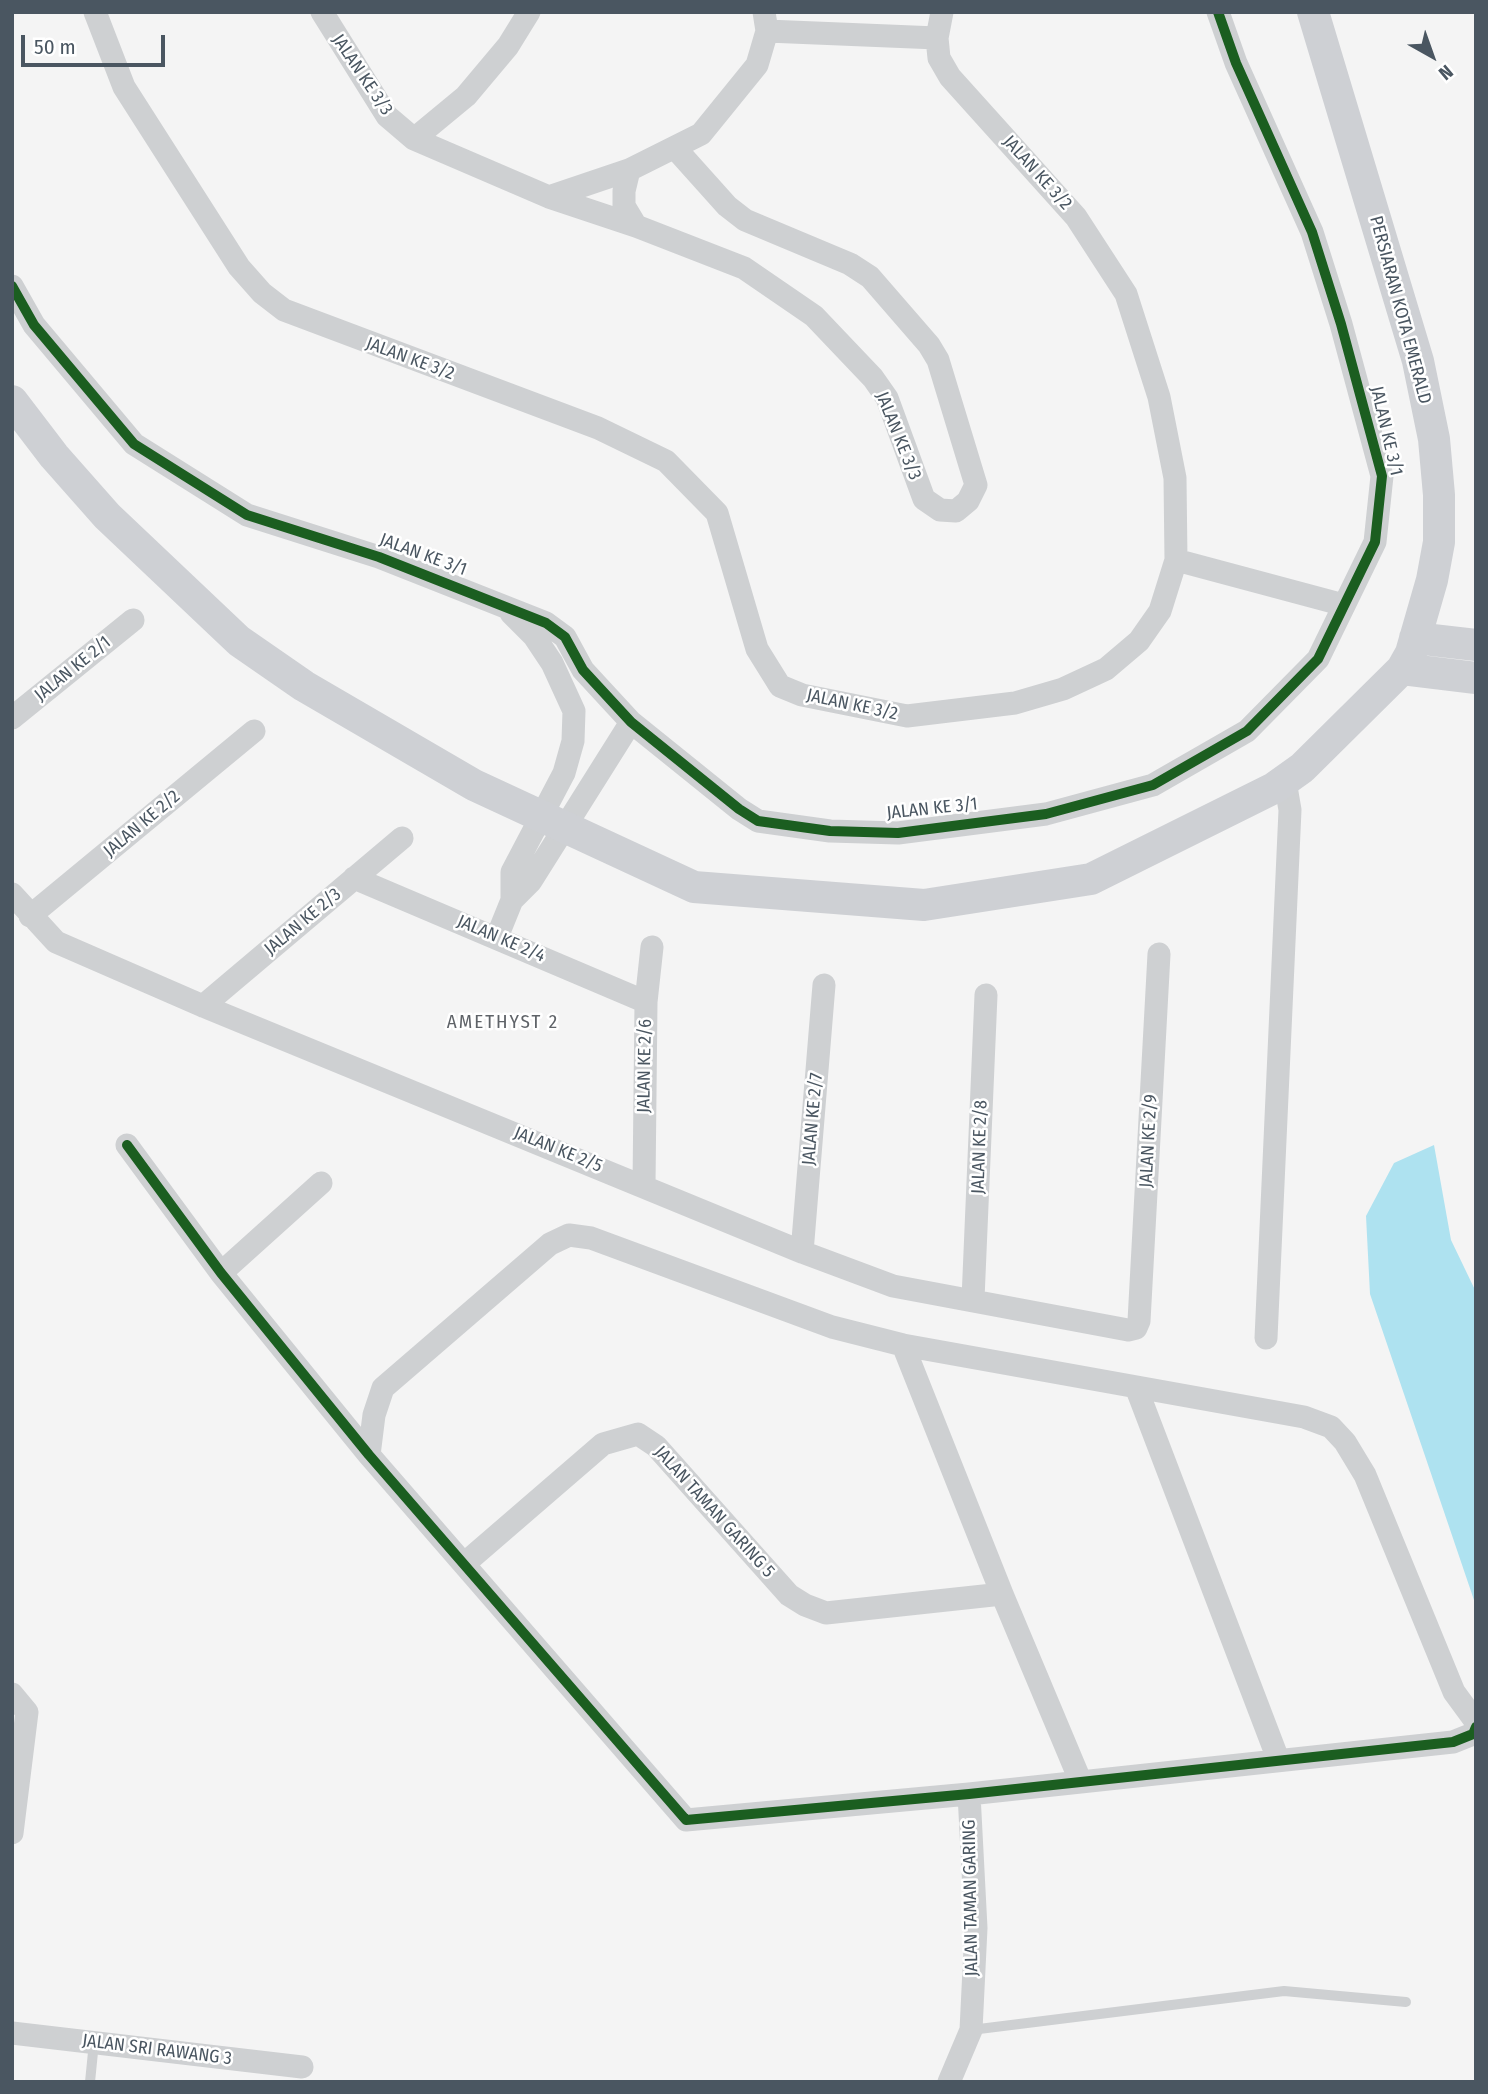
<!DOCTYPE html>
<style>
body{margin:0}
#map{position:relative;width:1488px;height:2094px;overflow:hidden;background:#f4f4f4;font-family:"Fira Sans Condensed",sans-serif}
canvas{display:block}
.frame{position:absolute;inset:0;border:14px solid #4a5661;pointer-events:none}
.north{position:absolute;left:1397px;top:21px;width:70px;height:70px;-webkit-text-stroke:5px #fff;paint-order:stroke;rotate:140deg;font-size:19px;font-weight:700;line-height:28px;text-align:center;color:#4a5661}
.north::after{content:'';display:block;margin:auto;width:24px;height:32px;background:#4a5661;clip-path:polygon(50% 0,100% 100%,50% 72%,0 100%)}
.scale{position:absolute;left:21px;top:35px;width:144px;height:32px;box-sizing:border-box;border:4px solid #4a5661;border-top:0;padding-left:9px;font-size:21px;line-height:24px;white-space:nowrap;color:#4a5661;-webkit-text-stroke:5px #fff;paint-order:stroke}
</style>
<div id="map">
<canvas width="1488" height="2094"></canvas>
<div class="frame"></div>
<div class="north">N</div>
<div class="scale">50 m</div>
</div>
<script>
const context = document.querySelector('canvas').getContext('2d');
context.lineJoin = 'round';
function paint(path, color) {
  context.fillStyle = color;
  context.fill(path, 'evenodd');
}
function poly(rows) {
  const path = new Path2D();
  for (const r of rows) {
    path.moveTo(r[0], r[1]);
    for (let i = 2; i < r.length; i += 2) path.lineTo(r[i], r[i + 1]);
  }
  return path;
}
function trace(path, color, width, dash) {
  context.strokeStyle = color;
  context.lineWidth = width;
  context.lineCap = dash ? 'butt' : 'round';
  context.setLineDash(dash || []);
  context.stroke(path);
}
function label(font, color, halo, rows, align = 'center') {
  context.font = font + ' "Fira Sans Condensed",sans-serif';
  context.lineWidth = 5;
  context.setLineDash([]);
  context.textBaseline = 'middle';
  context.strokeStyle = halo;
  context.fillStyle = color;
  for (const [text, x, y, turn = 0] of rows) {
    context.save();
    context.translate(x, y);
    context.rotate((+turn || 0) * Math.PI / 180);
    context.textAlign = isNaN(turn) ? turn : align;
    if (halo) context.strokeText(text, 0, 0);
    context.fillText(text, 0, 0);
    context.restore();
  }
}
const water = poly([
 [1434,1145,1451,1240,1476,1292,1476,1606,1370,1294,1366,1216,1394,1163]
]);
const lane = poly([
 [971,2030,1284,1991,1406,2002],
 [90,2082,94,2042]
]);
const street = poly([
 [95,12,124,87,239,267,262,293,284,310,598,428,666,461,717,513,757,649,780,686,802,695,907,716,1015,703,1063,689,1106,669,1139,641,1160,611,1176,560,1175,478,1159,397,1126,294,1076,217,950,77,939,58,937,38,942,12],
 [322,12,387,116,414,139,549,197,636,226,744,268,814,316,873,378,887,398,924,499,940,510,956,511,968,501,976,485,938,360,929,345,870,277,850,264,745,220,727,206,675,148],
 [767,31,937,38],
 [414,139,466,96,508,46,529,12],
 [629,170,624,191,624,206,636,226],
 [549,197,629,170,701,134,757,65,767,31,764,12],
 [12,286,34,325,134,444,247,515,379,557,546,623,565,637,583,670,631,722,739,809,758,821,830,831,898,833,1046,814,1153,785,1247,731,1318,659,1375,542,1382,476,1341,324,1312,232,1236,63,1218,12],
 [1176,560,1344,605],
 [12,718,133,620],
 [354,878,646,1002],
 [12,894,56,942,203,1006,802,1252,893,1286,1128,1330,1136,1328,1139,1321,1159,954],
 [512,900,531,881,631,722],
 [30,916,254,731],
 [497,937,512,900,512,872,564,773,573,741,574,711,552,663,534,636,511,613],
 [203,1006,402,838],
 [127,1145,221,1273,369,1455,686,1820,969,1794,1453,1742,1473,1734,1476,1727],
 [644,1185,646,1002,652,947],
 [802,1252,824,985],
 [221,1273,321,1183],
 [973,1299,986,995],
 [1266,1338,1290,810,1285,781],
 [903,1345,1002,1594,1080,1780],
 [1136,1387,1278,1759],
 [369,1455,374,1415,383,1388,550,1244,569,1235,591,1238,832,1327,903,1345,1304,1417,1331,1427,1345,1442,1365,1475,1454,1692,1476,1722],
 [464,1564,603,1444,638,1434,656,1446,789,1595,805,1605,826,1613,1002,1594],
 [12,1694,27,1712,12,1833],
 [12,2033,302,2067],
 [949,2082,971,2030,976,1928,969,1794]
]);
const secondary = poly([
 [12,401,54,456,107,516,239,641,304,686,474,785,694,887,924,905,1091,879,1274,788,1302,768,1402,669,1411,653,1432,580,1439,542,1439,495,1434,439,1418,361,1313,12],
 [1415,638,1476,645],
 [1402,669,1476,678]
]);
const cycleway = poly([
 [12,286,34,325,134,444,247,515,379,557,546,623,565,637,583,670,631,722,739,809,758,821,830,831,898,833,1046,814,1153,785,1247,731,1318,659,1375,542,1382,476,1341,324,1312,232,1236,63,1218,12],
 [127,1145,221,1273,369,1455,686,1820,969,1794,1453,1742,1473,1734,1476,1727]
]);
const streetNames = [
 ["JALAN KE 3/3",362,75,56],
 ["JALAN KE 3/2",1037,173,48],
 ["PERSIARAN KOTA EMERALD",1400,310,75],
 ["JALAN KE 3/2",410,359,20],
 ["JALAN KE 3/1",1386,431,77],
 ["JALAN KE 3/3",898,436,68],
 ["JALAN KE 3/1",423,555,20],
 ["JALAN KE 2/1",73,669,-39],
 ["JALAN KE 3/2",852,705,12],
 ["JALAN KE 3/1",932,809,-6],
 ["JALAN KE 2/2",142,824,-40],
 ["JALAN KE 2/3",303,922,-40],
 ["JALAN KE 2/4",501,939,23],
 ["JALAN KE 2/6",645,1066,-89],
 ["JALAN KE 2/7",813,1119,-85],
 ["JALAN KE 2/9",1149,1141,-87],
 ["JALAN KE 2/8",980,1147,-88],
 ["JALAN KE 2/5",558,1150,22],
 ["JALAN TAMAN GARING 5",714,1512,48],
 ["JALAN TAMAN GARING",971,1898,-91],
 ["JALAN SRI RAWANG 3",157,2050,7]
];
const neighbourhoodNames = [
 ["AMETHYST 2",503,1023]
];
paint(water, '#aee2f0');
trace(lane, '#ced0d2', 10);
trace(street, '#ced0d2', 23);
trace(secondary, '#ced0d4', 32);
trace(cycleway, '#1b5e20', 10);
label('18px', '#4a5661', '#fff', streetNames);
context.letterSpacing = '2px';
label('19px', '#5f6368', '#fff', neighbourhoodNames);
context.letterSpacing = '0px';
</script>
